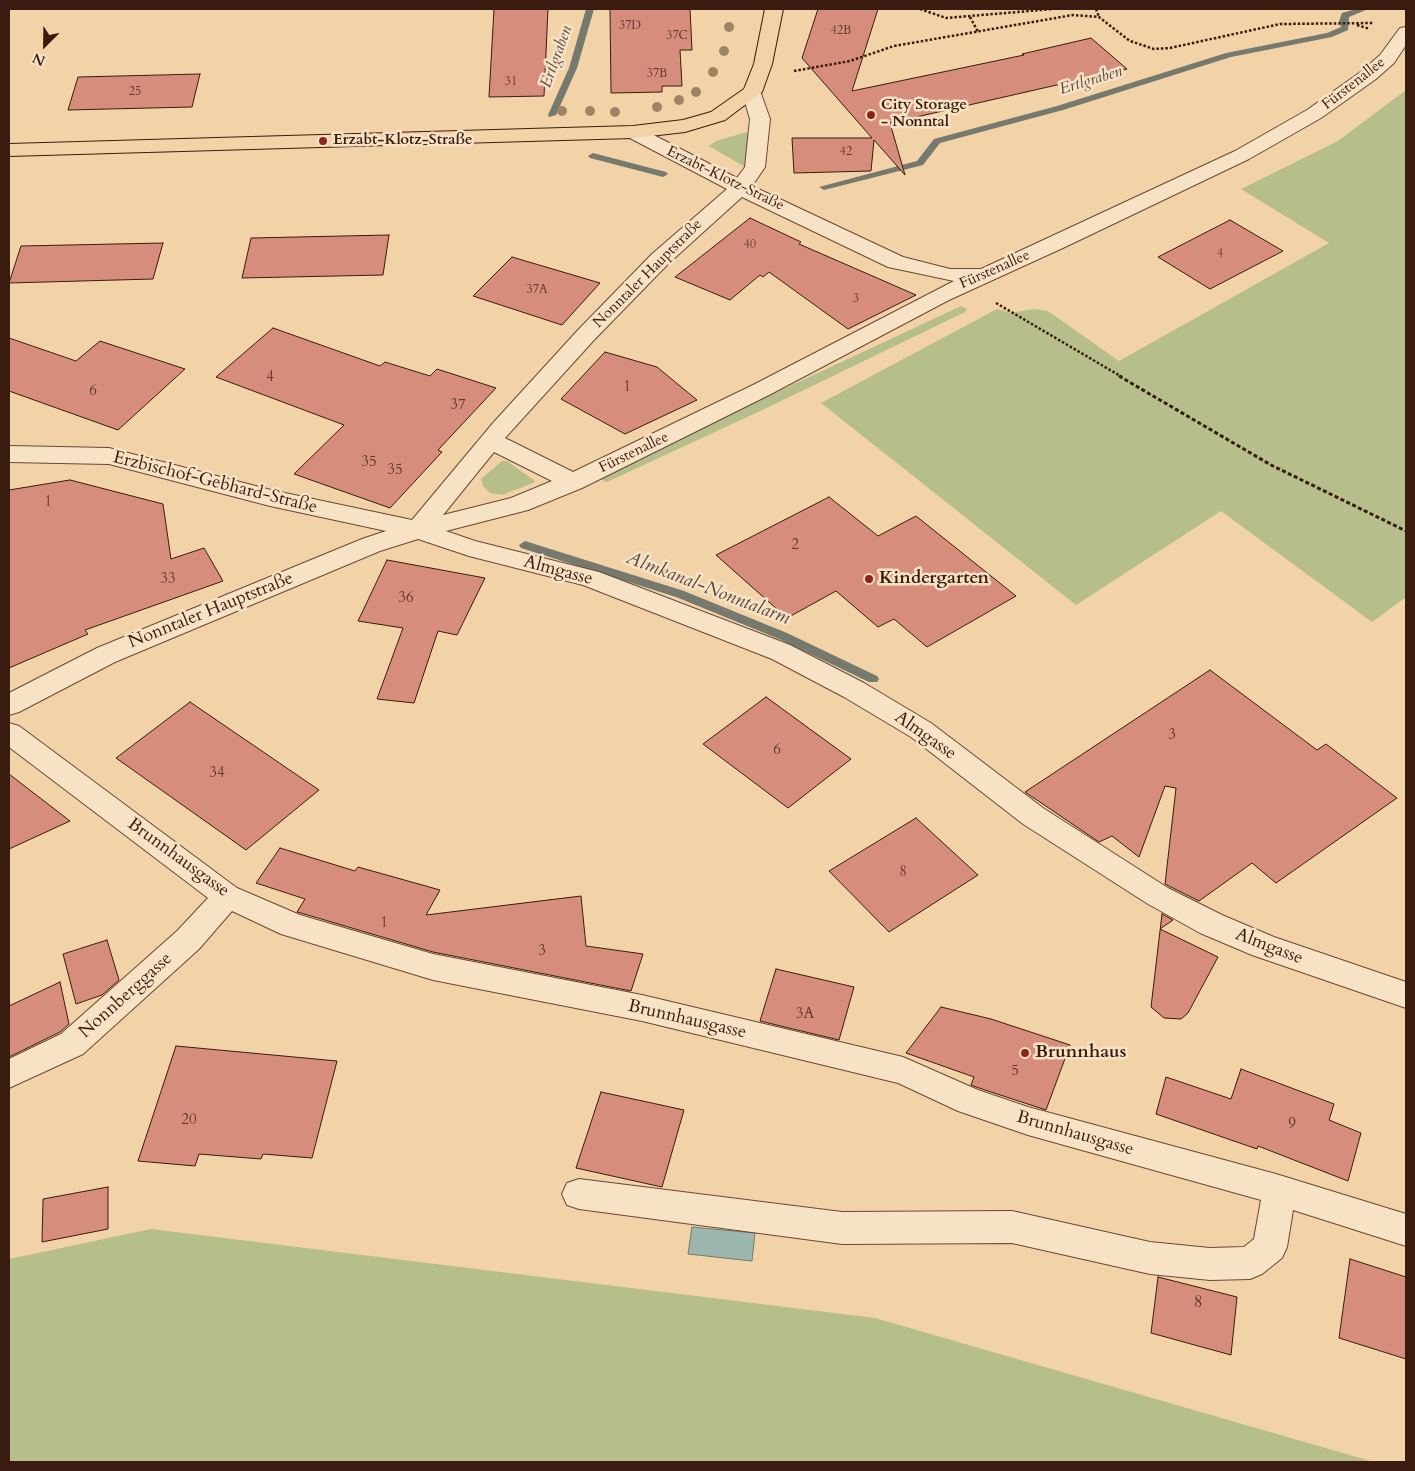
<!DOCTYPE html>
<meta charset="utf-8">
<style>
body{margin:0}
#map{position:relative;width:1415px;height:1471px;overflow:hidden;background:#f2d3a8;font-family:Cardo,serif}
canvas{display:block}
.frame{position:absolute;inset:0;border:10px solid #3a1b0f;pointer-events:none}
.north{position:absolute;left:20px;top:20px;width:50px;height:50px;-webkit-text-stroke:4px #f7e2c6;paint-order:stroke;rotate:203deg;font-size:14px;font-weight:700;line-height:20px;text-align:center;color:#3a1b0f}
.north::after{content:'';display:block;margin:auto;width:18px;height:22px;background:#3a1b0f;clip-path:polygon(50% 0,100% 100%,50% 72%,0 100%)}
</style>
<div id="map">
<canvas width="1415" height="1471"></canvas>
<div class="frame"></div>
<div class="north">N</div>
</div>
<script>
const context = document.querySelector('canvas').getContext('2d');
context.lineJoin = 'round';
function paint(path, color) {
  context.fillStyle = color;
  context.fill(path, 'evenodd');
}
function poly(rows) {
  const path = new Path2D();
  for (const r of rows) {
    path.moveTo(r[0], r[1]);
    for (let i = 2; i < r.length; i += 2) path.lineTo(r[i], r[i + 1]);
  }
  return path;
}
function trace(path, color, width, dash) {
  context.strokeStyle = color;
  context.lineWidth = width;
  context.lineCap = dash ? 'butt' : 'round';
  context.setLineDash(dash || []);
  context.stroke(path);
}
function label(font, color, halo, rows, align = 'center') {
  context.font = font + ' Cardo,serif';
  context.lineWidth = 5;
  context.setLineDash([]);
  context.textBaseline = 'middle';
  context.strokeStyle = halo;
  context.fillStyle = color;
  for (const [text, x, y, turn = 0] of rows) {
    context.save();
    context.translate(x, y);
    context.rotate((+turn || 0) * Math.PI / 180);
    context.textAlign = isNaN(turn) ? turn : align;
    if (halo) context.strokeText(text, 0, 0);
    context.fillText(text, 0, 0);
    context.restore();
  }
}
const green = poly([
 [1406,90,1406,597,1372,622,1221,511,1076,605,821,403,997,309,1011,313,1034,309,1048,311,1119,361,1329,243,1241,189,1338,141],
 [747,132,751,134,746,165,743,166,709,146,716,141],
 [961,306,967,309,965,312,773,405,607,482,598,478,604,473],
 [502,461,507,461,535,481,533,483,502,495,490,493,483,486,481,479],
 [151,1229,875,1318,1374,1462,9,1462,9,1259]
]);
const water = poly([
 [692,1227,755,1233,752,1261,688,1254,692,1227]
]);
const stream = poly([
 [586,9,594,9,577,68,556,115,549,117,548,115,569,68,586,9],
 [1356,9,1368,9,1349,17,1348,30,1332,37,1231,57,1063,110,940,143,923,165,824,190,819,187,917,161,934,139,1057,106,1226,53,1327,33,1341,27,1339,21,1342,13,1356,9],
 [593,153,666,172,668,174,663,177,590,158,588,156,593,153],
 [525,541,684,591,787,633,877,676,879,679,877,682,869,682,779,639,676,597,521,548,519,545,525,541]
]);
const building = poly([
 [494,9,548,9,544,96,489,97,494,9],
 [610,9,690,9,692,50,680,50,682,86,662,86,662,92,611,93,610,9],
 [818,9,878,9,852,91,1024,55,1022,54,1091,38,1127,69,890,123,905,175,874,140,871,171,794,173,792,138,872,138,802,58,818,9],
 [200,74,192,107,68,110,78,77,200,74],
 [750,218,801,242,799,244,916,295,848,329,769,272,763,277,760,275,730,300,675,277,750,218],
 [1230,220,1283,251,1210,289,1158,257,1230,220],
 [389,235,383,275,242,278,251,238,389,235],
 [163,243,153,279,9,283,21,246,163,243],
 [512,257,600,283,562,325,473,296,512,257],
 [273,328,380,366,385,362,430,376,437,369,496,388,438,450,442,452,390,508,294,474,344,425,216,377,273,328],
 [9,338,76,361,100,341,185,369,118,430,9,391,9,338],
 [605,352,657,367,697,400,625,434,561,399,605,352],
 [70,480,163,504,171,559,204,548,223,581,85,630,88,634,9,668,9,490,70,480],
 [829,497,878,536,916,516,1016,596,927,647,894,619,878,627,836,591,787,618,716,555,829,497],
 [387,560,485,578,457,635,438,631,414,703,377,699,403,628,358,621,387,560],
 [1210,670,1317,750,1326,744,1397,798,1276,883,1252,863,1199,901,1165,884,1176,788,1165,786,1139,857,1112,836,1099,842,1025,792,1210,670],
 [766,697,851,759,788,808,703,744,766,697],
 [190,702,319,790,246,850,116,758,190,702],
 [9,774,70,821,9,849,9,774],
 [916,818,978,875,889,932,829,871,916,818],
 [280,848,355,871,358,867,440,890,426,915,581,896,586,946,643,954,631,991,433,952,301,913,297,912,305,899,256,883,280,848],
 [1162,914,1173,920,1160,929,1218,957,1188,1013,1181,1019,1164,1018,1151,1007,1162,914],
 [107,940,119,980,102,995,76,1004,63,954,107,940],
 [776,969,854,987,839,1040,760,1021,776,969],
 [60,982,69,1024,60,1032,9,1057,9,1006,60,982],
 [941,1007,991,1019,1070,1045,1046,1110,979,1088,971,1085,974,1077,906,1053,941,1007],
 [176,1046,337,1061,312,1158,263,1154,261,1159,199,1154,195,1166,138,1161,176,1046],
 [1241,1069,1334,1104,1329,1120,1361,1133,1348,1181,1258,1146,1257,1149,1156,1114,1166,1077,1231,1099,1241,1069],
 [601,1092,684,1110,662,1187,576,1168,601,1092],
 [108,1187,108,1229,42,1242,43,1199,108,1187],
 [1350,1259,1406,1277,1406,1359,1339,1338,1350,1259],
 [1158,1277,1237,1297,1231,1355,1151,1333,1158,1277]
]);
const pathFar1 = poly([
 [920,9,946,18,1053,9],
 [1096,9,1099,17],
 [970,17,978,32],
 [1357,25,1370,29],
 [794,71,850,61,894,46,1073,15,1099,17,1130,41,1154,49,1170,48,1280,24,1374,23],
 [996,303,1122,377]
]);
const path = poly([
 [1119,376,1271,465,1406,531]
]);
const minor = poly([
 [1406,27,1406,45,1394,63,1376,79,1321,118,1249,159,1065,247,949,300,769,395,582,488,528,510,446,531,475,541,599,572,790,645,864,683,931,723,1043,808,1168,888,1222,915,1274,937,1406,982,1406,1008,1252,955,1200,933,1148,904,1023,824,911,737,844,697,772,659,583,585,469,556,418,539,380,551,115,662,19,712,9,715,9,693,97,648,362,539,386,531,270,506,109,464,9,462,9,446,109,448,271,490,412,520,493,423,578,330,652,254,727,189,626,136,623,132,626,128,640,128,737,178,745,167,750,119,742,92,745,88,752,86,759,88,770,119,765,167,752,186,903,257,950,269,981,269,1235,151,1307,110,1362,71,1380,55,1400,28,1406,27],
 [742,197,888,267,954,281,753,385,573,472,505,438,594,340,668,264,742,197],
 [494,452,552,481,511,498,443,515,494,452],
 [9,723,19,726,237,888,300,915,433,954,642,995,903,1057,978,1090,1028,1107,1276,1174,1406,1214,1406,1246,1293,1210,1287,1247,1282,1258,1262,1274,1250,1279,1210,1280,1150,1274,1012,1243,842,1244,579,1209,567,1205,562,1194,567,1183,579,1179,842,1212,1012,1211,1150,1242,1210,1248,1244,1247,1254,1239,1261,1200,1028,1135,958,1111,898,1083,642,1021,433,980,281,934,232,911,199,949,83,1054,9,1088,9,1059,61,1034,177,931,208,898,9,747,9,723]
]);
const major = poly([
 [765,9,783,9,772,64,762,92,725,120,685,132,633,138,9,156,9,144,633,126,683,120,711,112,744,89,754,64,765,9]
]);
const trees = [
 [729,27],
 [724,51],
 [713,72],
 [696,92],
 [679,100],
 [657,107],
 [562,111],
 [590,111],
 [615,112]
];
const markers = [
 [871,115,5,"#8f2418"],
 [323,141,5,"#8f2418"],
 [869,579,5,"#8f2418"],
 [1025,1053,5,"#8f2418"]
];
const farNumbernames = [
 ["37D",630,26],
 ["42B",841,31],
 ["37C",677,36],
 ["37B",657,74],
 ["31",511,82],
 ["25",135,92],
 ["42",846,152],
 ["40",750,245],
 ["4",1220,254],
 ["37A",537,290],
 ["3",856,299]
];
const farStreetnames = [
 ["Fürstenallee",1354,84,-38],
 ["Erzabt-Klotz-Straße",725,179,26],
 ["Fürstenallee",995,270,-24],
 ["Nonntaler Hauptstraße",648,274,-45],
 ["Fürstenallee",634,453,-26]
];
const farPoinames = [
 ["City Storage",881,106],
 ["- Nonntal",881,123],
 ["Erzabt-Klotz-Straße",333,141]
];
const numberNames = [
 ["4",270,378],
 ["1",627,388],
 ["6",93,392],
 ["37",458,406],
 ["35",369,463],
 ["35",395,471],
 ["1",48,503],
 ["2",795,546],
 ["33",168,580],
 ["36",406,599],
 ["3",1172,736],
 ["6",777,751],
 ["34",217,774],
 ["8",903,873],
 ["1",384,924],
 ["3",542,952],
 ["3A",805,1015],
 ["5",1015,1072],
 ["20",189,1121],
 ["9",1292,1125]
];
const farWaternames = [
 ["Ertlgraben",557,57,-70],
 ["Ertlgraben",1091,81,-17]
];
const streetNames = [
 ["Erzbischof-Gebhard-Straße",215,483,14],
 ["Almgasse",558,571,15],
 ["Nonntaler Hauptstraße",211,611,-22],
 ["Almgasse",925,736,35],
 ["Brunnhausgasse",178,858,36],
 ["Almgasse",1269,947,21],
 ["Nonnberggasse",126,996,-42],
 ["Brunnhausgasse",687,1020,13],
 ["Brunnhausgasse",1075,1134,16]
];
const poiNames = [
 ["Kindergarten",879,579],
 ["Brunnhaus",1035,1053]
];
const nearNumbernames = [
 ["8",1198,1303]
];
const waterNames = [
 ["Almkanal-Nonntalarm",708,589,21]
];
paint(green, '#b6be8b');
paint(water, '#9cb7ae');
trace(water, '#75796e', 1);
paint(stream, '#75796e');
paint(building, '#d68d7c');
trace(building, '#3a1b0f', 1);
trace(minor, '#684935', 2);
trace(major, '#3a1b0f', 2);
trace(pathFar1, '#3a1b0f', 2.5, [2.5, 2]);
trace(path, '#3a1b0f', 3, [4, 2.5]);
paint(minor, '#f7e2c6');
paint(major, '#f2d3a8');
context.fillStyle = '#9e8465';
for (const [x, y] of trees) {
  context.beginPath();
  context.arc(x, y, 5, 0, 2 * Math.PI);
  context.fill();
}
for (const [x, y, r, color] of markers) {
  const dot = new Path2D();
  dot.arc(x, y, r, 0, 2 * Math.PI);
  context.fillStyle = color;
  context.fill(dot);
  trace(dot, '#f7e2c6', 2);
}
label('12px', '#61382a', null, farNumbernames);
label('15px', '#3a1b0f', '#f7e2c6', farStreetnames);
label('bold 15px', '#3a1b0f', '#f7e2c6', farPoinames, 'left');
label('15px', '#61382a', null, numberNames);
label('italic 16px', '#574a3f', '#f7e2c6', farWaternames);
label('18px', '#3a1b0f', '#f7e2c6', streetNames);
label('bold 18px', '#3a1b0f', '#f7e2c6', poiNames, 'left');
label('18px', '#61382a', null, nearNumbernames);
label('italic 19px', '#574a3f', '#f7e2c6', waterNames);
</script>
